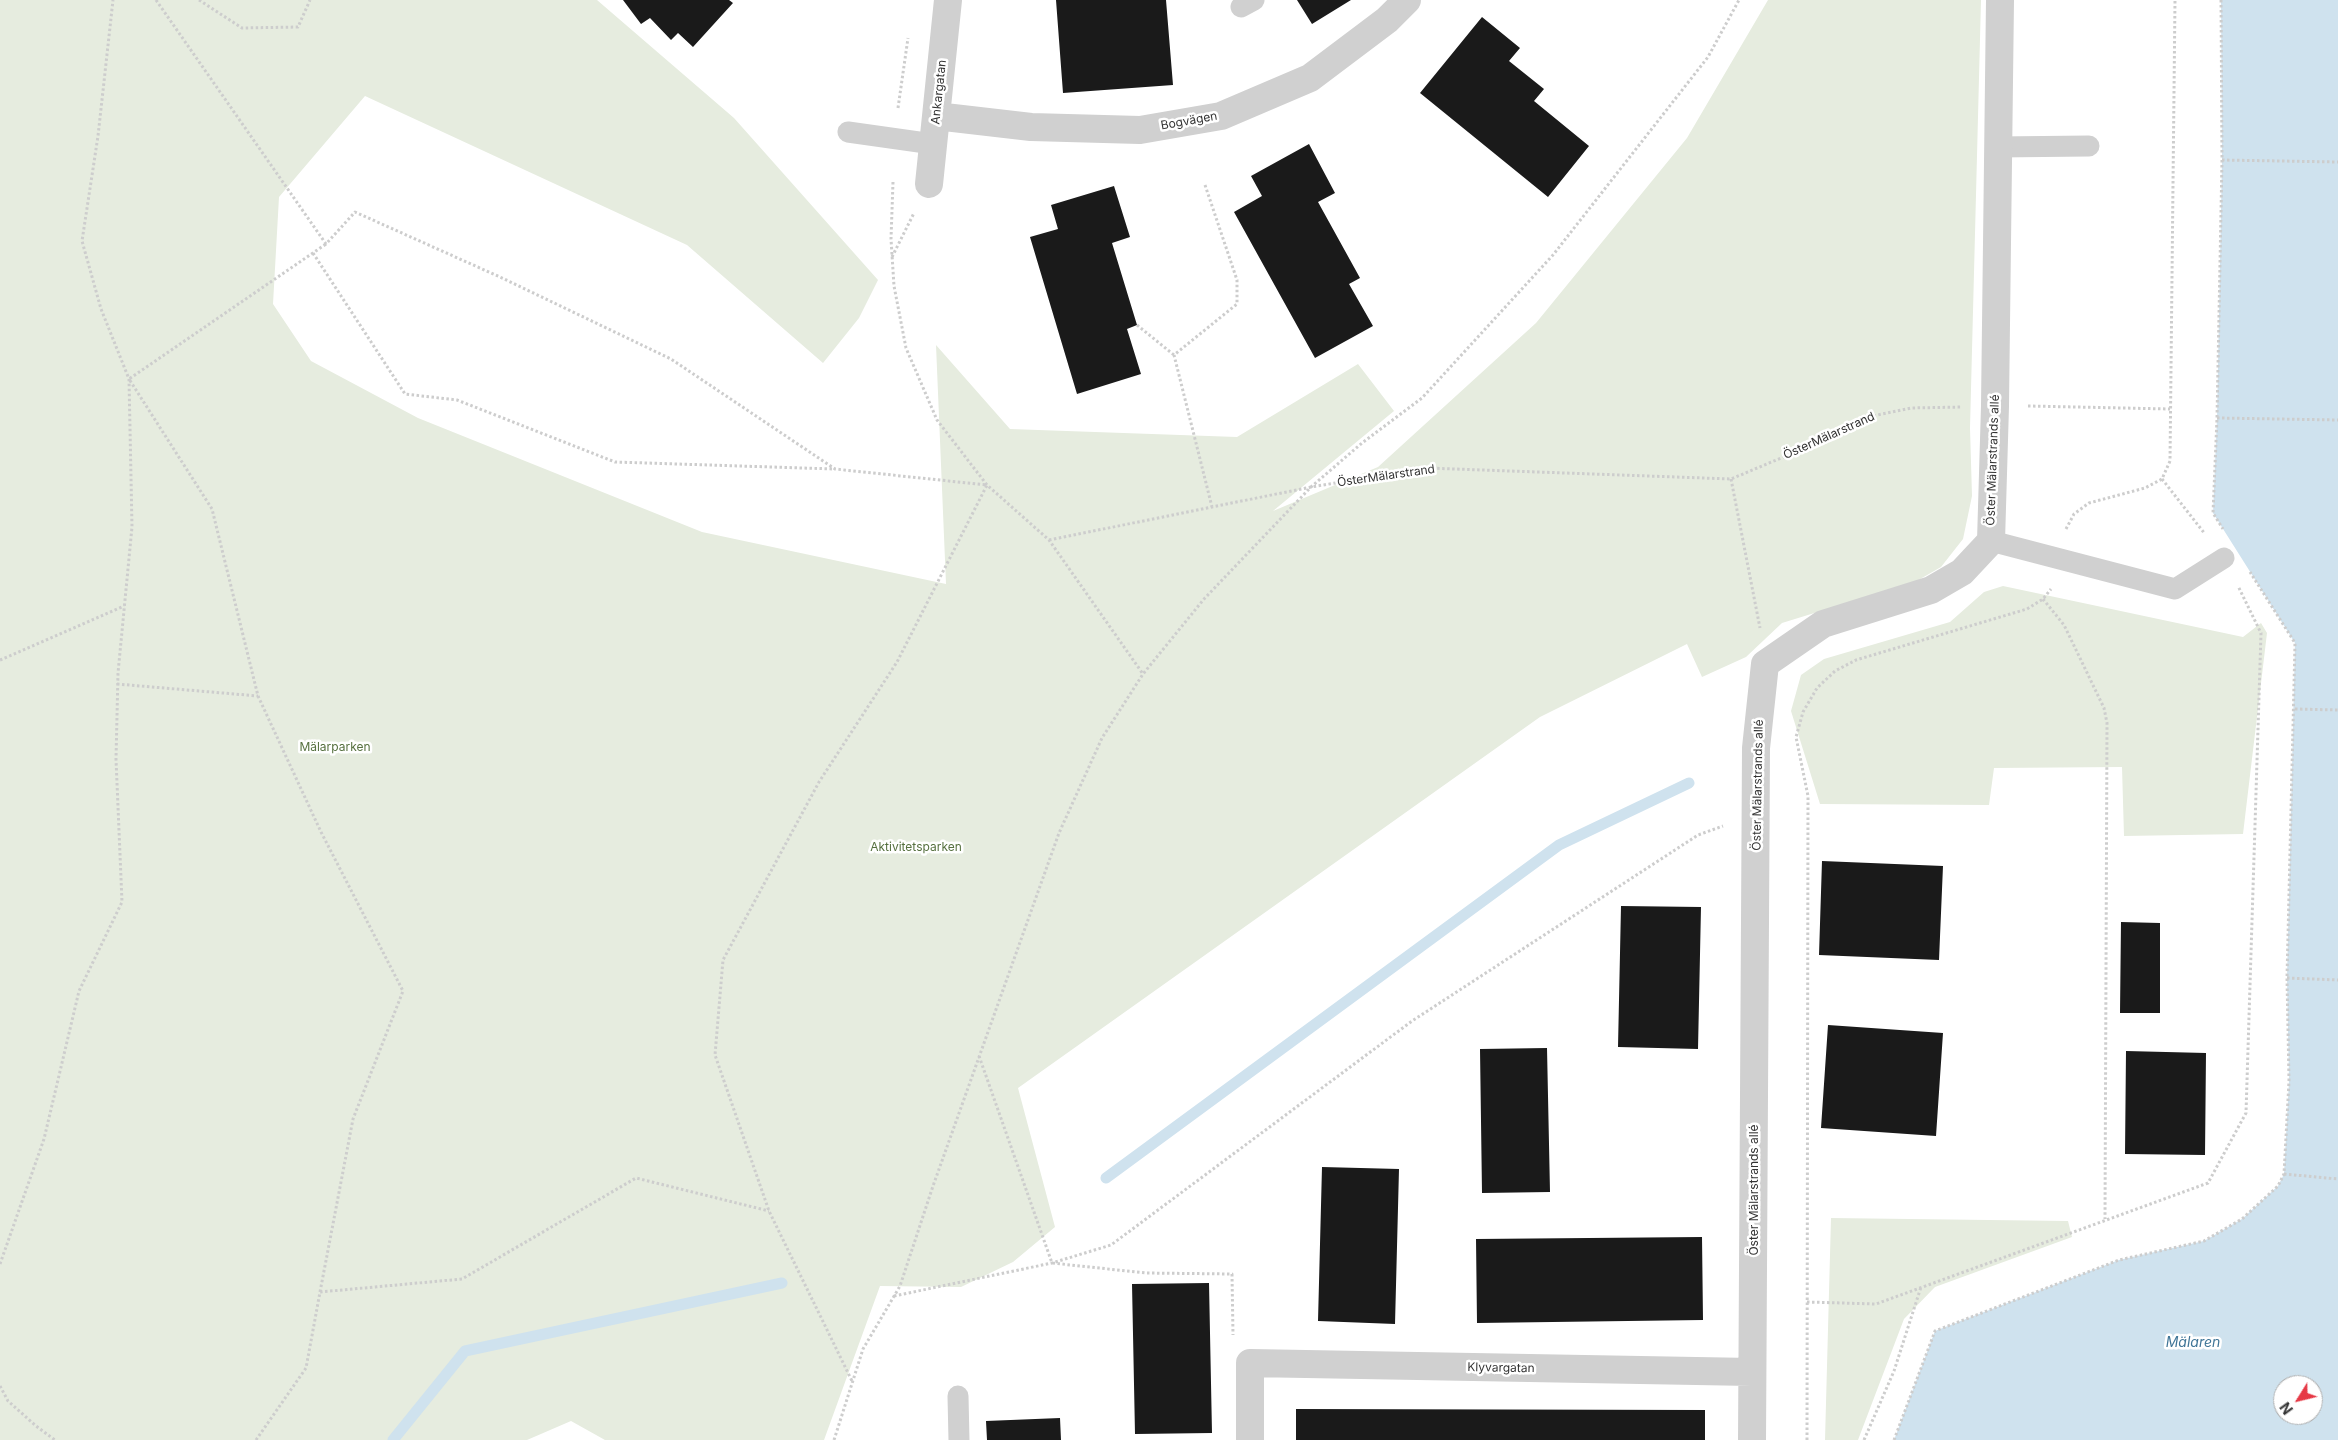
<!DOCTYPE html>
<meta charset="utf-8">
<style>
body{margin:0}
#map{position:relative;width:2338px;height:1440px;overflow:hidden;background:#fff;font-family:Inter,sans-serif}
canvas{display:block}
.north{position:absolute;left:2273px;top:1375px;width:50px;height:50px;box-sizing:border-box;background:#fff;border:1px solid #adadad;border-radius:50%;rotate:234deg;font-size:14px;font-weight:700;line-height:20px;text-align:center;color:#333}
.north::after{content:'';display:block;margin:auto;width:18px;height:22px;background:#e63946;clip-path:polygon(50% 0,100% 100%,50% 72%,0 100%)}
</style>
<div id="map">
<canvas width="2338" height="1440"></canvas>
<div class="north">N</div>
</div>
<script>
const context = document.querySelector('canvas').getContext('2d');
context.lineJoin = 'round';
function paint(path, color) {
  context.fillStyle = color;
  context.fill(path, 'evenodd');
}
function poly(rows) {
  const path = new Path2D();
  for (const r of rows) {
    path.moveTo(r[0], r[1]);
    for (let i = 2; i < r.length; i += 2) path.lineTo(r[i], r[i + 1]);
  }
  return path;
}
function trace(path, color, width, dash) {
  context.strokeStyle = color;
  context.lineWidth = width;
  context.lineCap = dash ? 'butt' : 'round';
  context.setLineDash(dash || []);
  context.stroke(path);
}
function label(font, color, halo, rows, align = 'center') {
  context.font = font + ' Inter,sans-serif';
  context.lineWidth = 5;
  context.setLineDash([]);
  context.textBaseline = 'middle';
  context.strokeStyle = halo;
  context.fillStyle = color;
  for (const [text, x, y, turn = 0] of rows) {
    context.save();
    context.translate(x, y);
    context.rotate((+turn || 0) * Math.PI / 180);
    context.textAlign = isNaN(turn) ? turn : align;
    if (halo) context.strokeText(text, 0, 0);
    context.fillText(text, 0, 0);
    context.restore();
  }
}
const green = poly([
 [0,0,597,0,734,118,878,280,859,318,823,363,687,245,365,96,279,197,273,304,311,361,418,418,702,532,946,584,936,345,1010,429,1237,437,1358,364,1394,411,1273,511,1378,467,1536,323,1687,138,1768,0,1981,0,1970,428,1972,496,1963,539,1941,567,1915,582,1782,623,1746,657,1702,677,1687,644,1540,717,1018,1088,1055,1227,1013,1262,961,1287,880,1286,824,1440,605,1440,571,1421,527,1440,0,1440],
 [2003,586,2243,637,2261,623,2267,633,2243,834,2124,836,2122,767,1994,768,1989,805,1820,804,1791,711,1801,675,1824,659,1950,622,1984,592],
 [1831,1218,2068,1221,2072,1237,1935,1287,1904,1319,1858,1440,1825,1440]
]);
const water = poly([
 [2221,0,2338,0,2338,1440,1894,1440,1935,1331,2119,1260,2204,1241,2242,1219,2278,1186,2284,1174,2289,1081,2287,978,2295,643,2213,513,2217,418,2222,160],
 [2283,1385,2313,1385,2313,1415,2283,1415]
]);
const stream = poly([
 [1106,1178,1559,845,1689,783],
 [393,1440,465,1351,782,1283]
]);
const building = poly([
 [623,0,729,0,733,3,693,47,678,33,671,40,650,18,641,24],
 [1056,0,1166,0,1173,85,1063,93],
 [1297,0,1351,0,1312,24],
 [1482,17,1520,48,1509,61,1544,89,1534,101,1589,146,1548,197,1420,93],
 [1309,144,1335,193,1318,202,1360,278,1349,284,1373,326,1315,358,1234,212,1262,196,1251,176],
 [1114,186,1130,237,1112,243,1137,325,1127,329,1141,374,1077,394,1030,237,1058,229,1051,205],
 [1822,861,1943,866,1939,960,1819,955],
 [1621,906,1701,907,1698,1049,1618,1047],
 [2121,922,2160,923,2160,1013,2120,1013],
 [1828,1025,1943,1033,1936,1136,1821,1128],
 [1547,1048,1550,1192,1482,1193,1480,1049],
 [2126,1051,2206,1053,2205,1155,2125,1154],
 [1322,1167,1399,1169,1395,1324,1318,1321],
 [1702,1237,1703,1320,1477,1323,1476,1239],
 [1209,1283,1212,1433,1135,1434,1132,1284],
 [1296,1409,1705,1410,1705,1440,1296,1440],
 [1060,1418,1061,1440,987,1440,986,1421]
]);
const path = poly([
 [156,0,326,244,355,212,500,277,671,359,835,469,987,485,897,662,819,782,723,960,715,1055,769,1211,852,1381],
 [199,0,242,28,298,27,310,0],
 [2221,0,2222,160,2217,418,2213,513,2223,529],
 [898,108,908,38],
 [2222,160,2338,162],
 [893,182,891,239,894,286,906,348,937,420,987,485,1049,540,1143,674],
 [1205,185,1237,280,1237,304,1174,355,1212,507],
 [313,253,405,394,457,400,615,462,834,469],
 [892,257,914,213],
 [1137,325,1174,355],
 [2028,406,2170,409],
 [2217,418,2338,420],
 [1731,479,1760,628],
 [2162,479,2205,534],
 [2066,529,2074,514,2089,503,2145,488,2162,479,2170,461,2175,0],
 [1049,540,1311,487,1427,468,1731,479,1793,453,1868,417,1911,408,1962,407],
 [2043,599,2064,625,2104,708,2107,723,2105,1219],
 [0,660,124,606],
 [117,684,258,696],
 [2295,709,2338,710],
 [2287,978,2338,980],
 [979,1056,1052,1263,1146,1273,1232,1274,1233,1335],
 [2284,1174,2338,1179],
 [0,1264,44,1139,79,991,122,902,116,759,118,673,132,527,129,379,101,309,82,241,98,136,113,0],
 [320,1292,353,1119,403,991,321,832,258,696,212,509,129,379,326,244],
 [894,1296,1052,1263,1111,1245,1412,1021,1698,835,1723,826],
 [1807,1302,1876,1304,2208,1183,2246,1113,2261,633,2238,586],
 [0,1386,8,1401,36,1426,55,1440],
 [256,1440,306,1368,320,1292,462,1279,636,1178,769,1211],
 [834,1440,863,1349,900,1286,933,1186,1059,833,1102,738,1143,674,1204,599,1311,487,1362,443,1422,398,1553,255,1708,57,1739,0],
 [1807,1440,1808,796,1796,737,1803,712,1817,688,1835,671,1856,660,2027,609,2043,599,2051,589],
 [1864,1440,1894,1371,1921,1287],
 [1894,1440,1935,1331,2119,1260,2204,1241,2242,1219,2278,1186,2284,1174,2289,1081,2287,978,2295,643,2250,572]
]);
const service = poly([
 [1241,7,1254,0],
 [848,132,933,144],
 [1997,147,2089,146],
 [1991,541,2175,589,2224,558],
 [958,1396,959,1440]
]);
const minor = poly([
 [936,116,1031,127,1140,130,1221,116,1310,78,1387,20,1407,0],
 [929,184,948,0],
 [1250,1440,1250,1363,1752,1372],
 [1752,1440,1756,748,1765,664,1823,624,1931,590,1962,572,1991,541,1995,406,2000,0]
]);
const streetNames = [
 ["Ankargatan",939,92,-84],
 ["Bogvägen",1189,121,-10],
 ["ÖsterMälarstrand",1829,436,-24],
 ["Öster Mälarstrands allé",1993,460,-88],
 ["ÖsterMälarstrand",1386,476,-8],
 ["Öster Mälarstrands allé",1758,785,-89],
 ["Öster Mälarstrands allé",1754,1190,-90],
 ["Klyvargatan",1501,1368,1]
];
const parkNames = [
 ["Mälarparken",335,747],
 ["Aktivitetsparken",916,847]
];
const waterNames = [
 ["Mälaren",2193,1343]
];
paint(green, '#e6ecdf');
paint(water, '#cfe2ee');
trace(stream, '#cfe2ee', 11);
paint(building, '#1a1a1a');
trace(path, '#cdcdcd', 3, [2.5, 2.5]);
trace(service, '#d0d0d0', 21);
trace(minor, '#d0d0d0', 28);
label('12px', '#333', '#fff', streetNames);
label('12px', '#56703f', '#fff', parkNames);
label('italic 14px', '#3f7597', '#fff', waterNames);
</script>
